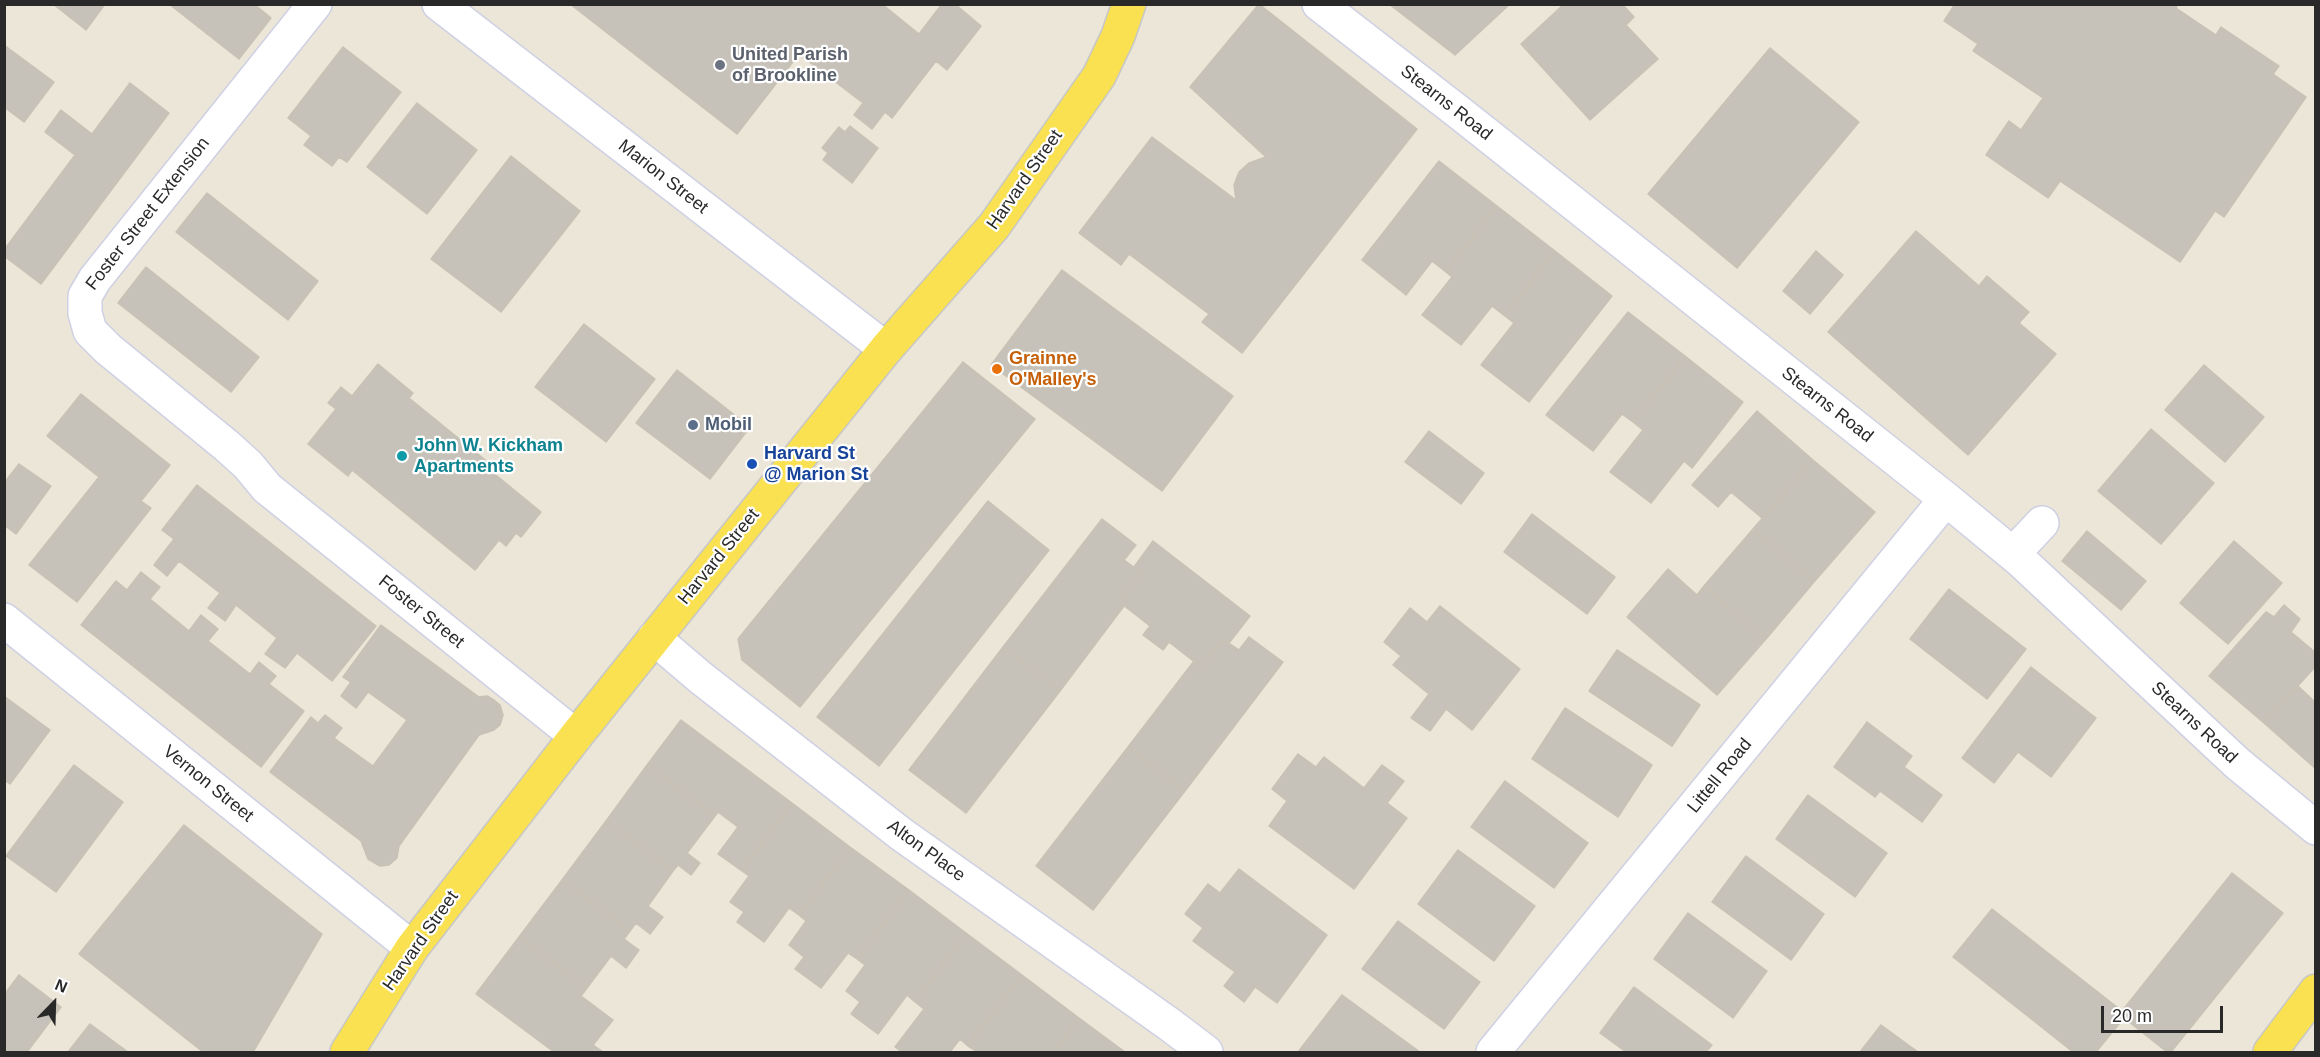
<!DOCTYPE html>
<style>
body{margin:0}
#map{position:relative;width:2320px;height:1057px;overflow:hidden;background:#ece6d9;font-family:Helvetica,sans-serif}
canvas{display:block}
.frame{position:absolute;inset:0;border:6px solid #292929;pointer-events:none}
.north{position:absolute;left:24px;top:973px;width:60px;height:60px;-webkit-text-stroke:4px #fff;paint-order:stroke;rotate:23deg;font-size:16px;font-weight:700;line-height:24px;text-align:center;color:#292929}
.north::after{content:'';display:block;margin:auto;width:21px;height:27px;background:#292929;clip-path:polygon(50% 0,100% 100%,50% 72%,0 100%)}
.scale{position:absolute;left:2101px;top:1006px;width:122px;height:27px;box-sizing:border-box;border:3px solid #292929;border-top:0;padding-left:8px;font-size:18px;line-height:21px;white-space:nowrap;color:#292929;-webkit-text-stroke:4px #fff;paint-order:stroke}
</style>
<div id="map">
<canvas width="2320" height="1057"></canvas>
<div class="frame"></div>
<div class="north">N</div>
<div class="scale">20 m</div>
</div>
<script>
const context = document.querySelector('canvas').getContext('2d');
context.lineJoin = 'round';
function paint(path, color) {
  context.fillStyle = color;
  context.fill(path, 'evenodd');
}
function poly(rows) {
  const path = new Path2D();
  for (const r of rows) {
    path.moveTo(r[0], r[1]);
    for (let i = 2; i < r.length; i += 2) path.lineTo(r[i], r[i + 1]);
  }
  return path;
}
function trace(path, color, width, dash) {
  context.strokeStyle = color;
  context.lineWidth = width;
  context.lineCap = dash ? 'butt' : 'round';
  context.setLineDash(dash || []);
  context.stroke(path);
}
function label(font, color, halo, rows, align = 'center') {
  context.font = font + ' Helvetica,sans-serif';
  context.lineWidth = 4.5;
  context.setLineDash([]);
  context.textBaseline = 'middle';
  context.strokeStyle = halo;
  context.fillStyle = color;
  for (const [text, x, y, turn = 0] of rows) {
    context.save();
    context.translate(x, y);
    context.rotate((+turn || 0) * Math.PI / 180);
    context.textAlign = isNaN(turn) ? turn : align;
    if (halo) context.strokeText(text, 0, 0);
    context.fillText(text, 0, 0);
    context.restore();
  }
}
const building = poly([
 [53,4,105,4,86,30,53,4],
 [169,4,254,4,271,18,239,59,169,4],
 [570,4,882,4,919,34,942,4,955,4,981,26,947,70,936,61,892,118,885,112,872,129,854,115,863,103,799,54,737,134,570,4],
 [1259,4,1417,129,1242,353,1202,322,1209,314,1129,254,1121,265,1079,233,1152,137,1236,200,1234,185,1239,172,1249,163,1266,157,1190,87,1259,4],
 [1389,4,1510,4,1455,55,1389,4],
 [1564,4,1622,4,1634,17,1626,25,1658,59,1590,120,1521,44,1564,4],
 [1955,4,2178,4,2176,8,2216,35,2221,27,2279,66,2273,74,2306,97,2224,217,2215,211,2180,262,2060,181,2048,198,1986,155,2009,121,2021,130,2043,98,1973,51,1978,44,1944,21,1955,4],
 [4,45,54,82,24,122,4,107,4,45],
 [343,47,401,92,347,162,339,157,332,166,304,145,311,136,288,118,343,47],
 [1770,48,1859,122,1737,268,1648,194,1770,48],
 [130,83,169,113,41,284,4,256,4,250,75,155,45,132,61,110,92,134,130,83],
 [417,103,477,150,427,214,367,167,417,103],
 [850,126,878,148,852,183,823,160,828,153,822,148,839,127,845,132,850,126],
 [511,156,580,211,501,312,431,259,511,156],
 [1439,161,1497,206,1446,272,1432,261,1406,295,1362,260,1439,161],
 [207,193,318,281,288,320,176,232,207,193],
 [1497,206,1555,251,1505,316,1492,306,1461,345,1422,315,1452,277,1446,272,1497,206],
 [1916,231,1979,286,1987,276,2029,312,2019,323,2056,354,1968,455,1828,332,1916,231],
 [1555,251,1612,296,1529,402,1481,365,1514,323,1505,316,1555,251],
 [1816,251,1843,275,1810,314,1783,291,1816,251],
 [146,267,259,357,231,392,118,303,146,267],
 [1062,270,1233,396,1162,491,991,365,1062,270],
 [1628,312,1685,356,1633,422,1622,414,1593,451,1546,415,1628,312],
 [584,324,655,379,606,442,535,387,584,324],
 [1685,356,1743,402,1692,468,1684,461,1651,503,1610,472,1643,430,1633,422,1685,356],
 [963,362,1035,419,800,707,742,660,738,639,963,362],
 [378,364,413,393,409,398,495,468,491,471,541,512,521,537,516,533,506,546,499,540,475,570,352,470,348,476,308,444,336,409,328,403,341,387,352,396,378,364],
 [2204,365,2264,417,2225,462,2165,410,2204,365],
 [677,370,750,427,710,479,636,423,677,370],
 [81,394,170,465,141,501,151,508,77,602,29,565,99,477,47,436,81,394],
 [1757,411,1813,460,1762,518,1731,492,1718,507,1692,485,1757,411],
 [2151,429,2214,483,2161,544,2098,491,2151,429],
 [1429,431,1484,473,1461,504,1405,462,1429,431],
 [1813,460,1875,512,1814,582,1753,529,1813,460],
 [19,464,51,486,16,534,4,525,4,483,19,464],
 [197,485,376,626,332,681,297,653,285,668,265,654,277,638,236,605,225,621,208,608,220,593,179,561,167,576,154,565,174,539,162,530,197,485],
 [988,501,1049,550,879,766,817,717,988,501],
 [1532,514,1615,577,1587,614,1504,552,1532,514],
 [1102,519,1136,545,1124,560,1141,572,1118,601,1124,606,1060,691,1003,647,1102,519],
 [1753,529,1814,582,1766,639,1704,586,1753,529],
 [2087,531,2146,581,2121,610,2062,561,2087,531],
 [1153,541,1250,616,1229,643,1223,639,1201,667,1169,642,1163,650,1143,635,1150,626,1118,601,1141,572,1134,567,1153,541],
 [2234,541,2282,583,2228,644,2180,603,2234,541],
 [1668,569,1697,595,1704,586,1766,639,1717,695,1627,617,1668,569],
 [141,572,160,587,150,599,189,631,201,615,218,629,208,641,250,674,259,662,276,676,269,684,304,711,261,767,81,625,116,581,127,590,141,572],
 [1949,589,2026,649,1987,699,1910,639,1949,589],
 [2284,605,2300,619,2291,632,2316,653,2316,666,2264,723,2209,676,2266,612,2274,617,2284,605],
 [1440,606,1520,669,1472,730,1446,709,1430,731,1411,718,1429,694,1393,665,1401,656,1384,642,1410,608,1427,622,1440,606],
 [381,625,479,697,487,696,494,700,500,705,503,715,500,725,494,730,479,735,399,846,397,858,389,865,380,866,368,859,361,841,270,772,311,717,318,723,325,715,342,728,334,738,373,766,407,720,368,692,356,708,341,696,351,682,343,677,381,625],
 [1249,637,1283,662,1185,791,1128,747,1194,661,1201,667,1223,639,1239,650,1249,637],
 [1003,647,1060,691,966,813,909,770,1003,647],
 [1617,650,1700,705,1672,746,1589,691,1617,650],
 [2031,667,2096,718,2051,777,2018,752,1994,783,1962,758,2031,667],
 [2298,686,2316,703,2316,769,2264,723,2298,686],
 [4,696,50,730,10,784,4,780,4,696],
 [1565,708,1652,765,1618,817,1532,759,1565,708],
 [681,720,792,803,742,871,718,854,738,827,718,812,715,816,647,765,681,720],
 [1867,722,1912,756,1904,767,1942,795,1922,822,1880,791,1875,797,1834,767,1867,722],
 [1128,747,1185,791,1093,910,1036,866,1128,747],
 [1298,754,1316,767,1324,757,1364,788,1382,765,1404,781,1387,803,1407,818,1354,889,1269,826,1287,801,1272,789,1298,754],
 [74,765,123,802,56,892,6,856,74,765],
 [647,765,715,816,687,853,700,863,691,875,678,865,673,871,606,821,647,765],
 [1505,781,1588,843,1554,888,1471,827,1505,781],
 [1808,795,1887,853,1855,897,1776,839,1808,795],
 [792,803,850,847,799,915,789,908,764,942,737,922,744,912,730,902,749,876,742,871,792,803],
 [606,821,673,871,648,906,663,917,650,934,636,923,630,931,562,880,606,821],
 [184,825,322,934,253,1052,203,1052,79,954,184,825],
 [850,847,909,890,857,959,848,953,821,988,795,969,804,957,789,945,806,921,799,915,850,847],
 [1458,850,1535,906,1494,961,1418,904,1458,850],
 [1746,856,1824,914,1791,960,1712,902,1746,856],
 [1239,869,1327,935,1277,1003,1255,987,1244,1002,1224,986,1235,972,1193,941,1203,928,1185,914,1208,884,1220,893,1239,869],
 [2232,873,2283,913,2171,1052,2167,1052,2124,1018,2096,1052,2073,1052,1953,957,1992,909,2122,1011,2232,873],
 [562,880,630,931,624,939,639,950,626,968,611,956,587,988,519,937,562,880],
 [909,890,966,933,915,1002,907,995,878,1034,851,1014,860,1002,846,991,865,965,857,959,909,890],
 [1688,913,1767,971,1733,1018,1654,959,1688,913],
 [1398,921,1480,982,1444,1029,1362,969,1398,921],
 [966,933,1022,975,968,1046,960,1039,950,1052,902,1052,895,1047,924,1009,915,1002,966,933],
 [519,937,587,988,581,996,613,1020,593,1045,603,1052,554,1052,476,994,519,937],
 [19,975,61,1007,27,1052,4,1052,4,995,19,975],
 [1022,975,1079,1018,1054,1052,978,1052,968,1046,1022,975],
 [1634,987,1712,1045,1706,1052,1626,1052,1600,1033,1634,987],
 [1342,995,1420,1052,1298,1052,1342,995],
 [1079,1018,1125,1052,1054,1052,1079,1018],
 [90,1024,128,1052,68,1052,90,1024],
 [1881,1025,1918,1052,1860,1052,1881,1025]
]);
const minor = poly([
 [315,4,95,279,85,296,85,313,90,331,108,349,227,446,248,465,267,488,576,736],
 [439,4,886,349],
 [1319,4,1461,114,1946,499,2020,560,2237,763,2316,828],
 [2013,554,2042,523],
 [4,620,412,948],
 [654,638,701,678,901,834,1169,1024,1206,1052],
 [1493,1052,1946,499]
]);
const major = poly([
 [347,1052,412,948,576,736,886,349,994,226,1099,76,1118,36,1129,4],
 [2270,1052,2316,991]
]);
const markers = [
 [720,65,6,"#6b7280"],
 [997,369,6,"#e8710a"],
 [693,425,6,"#5c6f8a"],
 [402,456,6,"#0f9aa8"],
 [752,464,6,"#1a4fb4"]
];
const worshipNames = [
 ["United Parish",732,55],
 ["of Brookline",732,76]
];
const streetNames = [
 ["Stearns Road",1446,103,38],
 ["Marion Street",663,177,38],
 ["Harvard Street",1025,180,-55],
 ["Foster Street Extension",148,214,-52],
 ["Stearns Road",1827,405,38],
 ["Harvard Street",719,557,-51],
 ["Foster Street",421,612,39],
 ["Stearns Road",2194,723,43],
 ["Littell Road",1720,776,-51],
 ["Vernon Street",208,784,39],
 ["Alton Place",926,851,36],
 ["Harvard Street",421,941,-55]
];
const foodNames = [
 ["Grainne",1009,359],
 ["O'Malley's",1009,380]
];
const serviceNames = [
 ["Mobil",705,425]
];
const cultureNames = [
 ["John W. Kickham",414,446],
 ["Apartments",414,467]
];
const transitNames = [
 ["Harvard St",764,454],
 ["@ Marion St",764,475]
];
paint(building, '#c7c2b9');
trace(building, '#c7c2b3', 1.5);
trace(minor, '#ced0e3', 36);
trace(major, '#c7c7c7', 36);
trace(minor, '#fff', 33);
trace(major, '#f9e151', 33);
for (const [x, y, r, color] of markers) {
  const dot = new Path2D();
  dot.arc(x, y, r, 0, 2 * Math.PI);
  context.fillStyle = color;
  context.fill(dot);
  trace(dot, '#fff', 2);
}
label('bold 18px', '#5b616d', '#fff', worshipNames, 'left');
label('18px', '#292929', '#fff', streetNames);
label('bold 18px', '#c56008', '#fff', foodNames, 'left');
label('bold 18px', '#4e5e75', '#fff', serviceNames, 'left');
label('bold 18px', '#0d838f', '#fff', cultureNames, 'left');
label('bold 18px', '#164399', '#fff', transitNames, 'left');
</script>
